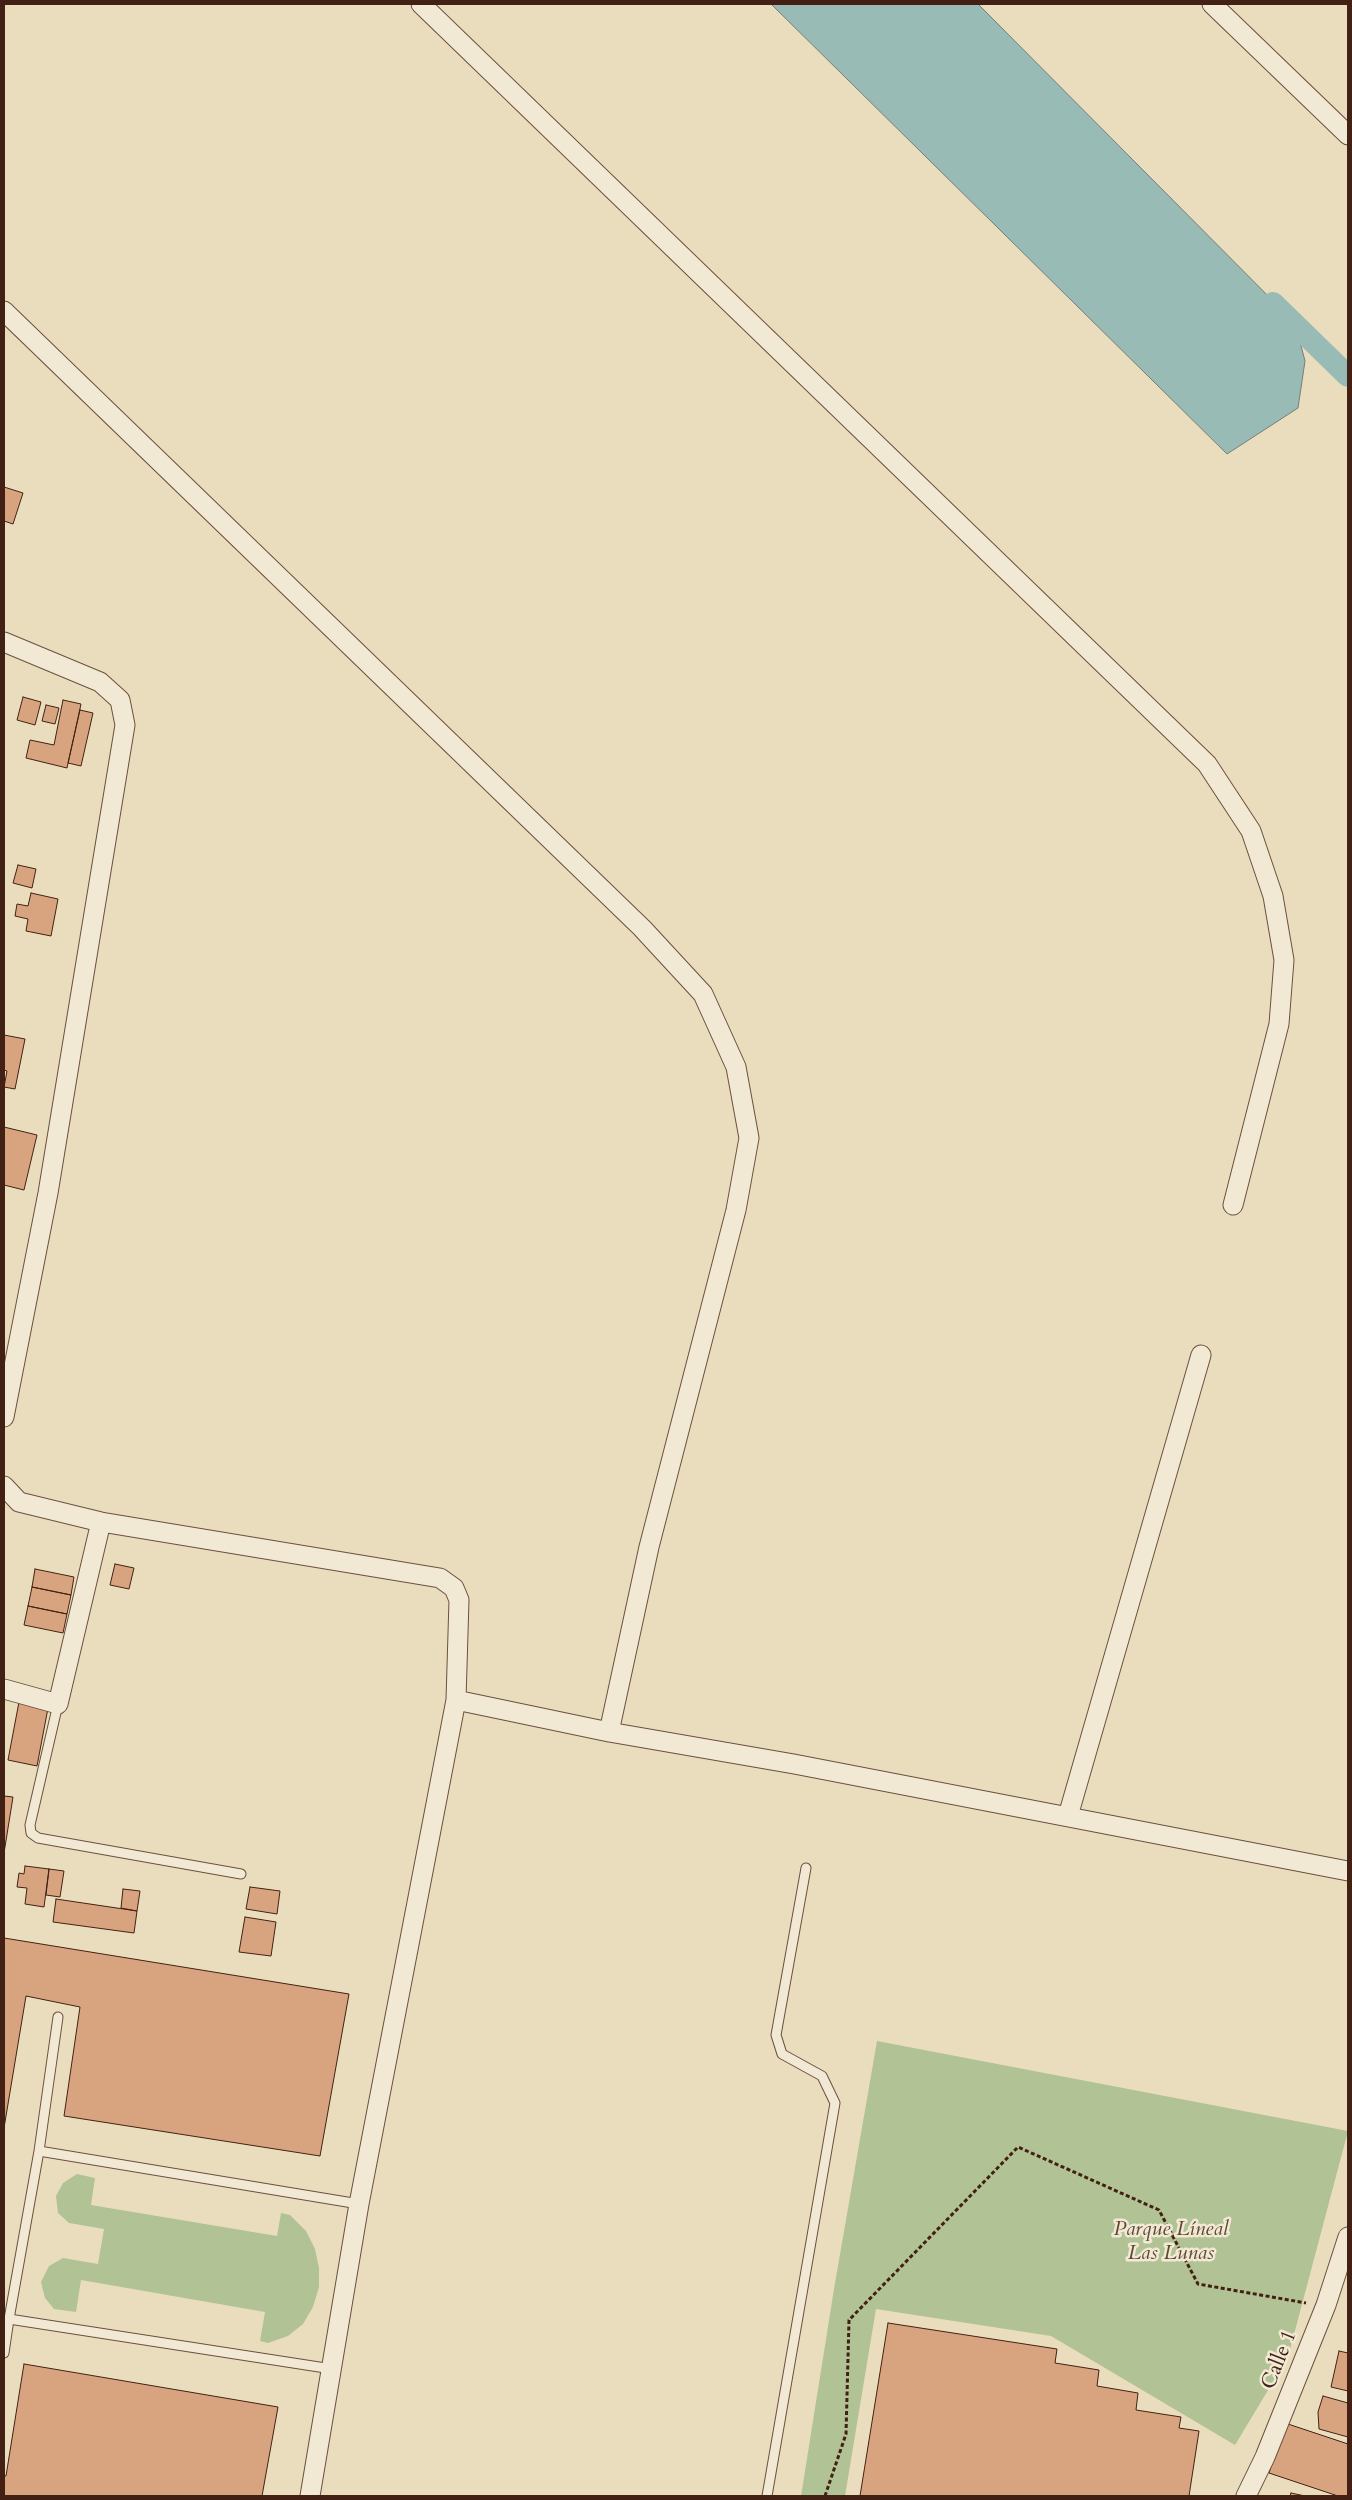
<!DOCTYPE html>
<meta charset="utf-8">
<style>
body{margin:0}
#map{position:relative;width:1352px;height:2500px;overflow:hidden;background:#eaddbd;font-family:Cardo,serif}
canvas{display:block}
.frame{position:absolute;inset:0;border:5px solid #422114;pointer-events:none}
</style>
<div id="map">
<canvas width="1352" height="2500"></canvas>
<div class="frame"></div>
</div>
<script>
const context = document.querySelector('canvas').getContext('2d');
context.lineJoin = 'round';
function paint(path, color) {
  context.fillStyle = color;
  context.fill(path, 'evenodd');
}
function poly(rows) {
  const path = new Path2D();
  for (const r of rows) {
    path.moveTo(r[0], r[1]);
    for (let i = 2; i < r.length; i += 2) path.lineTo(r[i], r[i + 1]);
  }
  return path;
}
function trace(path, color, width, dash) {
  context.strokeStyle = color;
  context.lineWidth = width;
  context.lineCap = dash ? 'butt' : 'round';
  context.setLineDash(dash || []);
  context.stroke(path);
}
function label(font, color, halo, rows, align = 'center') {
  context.font = font + ' Cardo,serif';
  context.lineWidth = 5;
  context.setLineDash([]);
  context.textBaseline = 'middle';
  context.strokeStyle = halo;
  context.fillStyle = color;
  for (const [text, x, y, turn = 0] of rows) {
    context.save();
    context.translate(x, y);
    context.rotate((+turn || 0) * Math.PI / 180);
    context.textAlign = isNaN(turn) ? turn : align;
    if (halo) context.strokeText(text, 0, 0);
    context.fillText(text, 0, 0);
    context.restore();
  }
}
const green = poly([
 [877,2041,1348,2131,1288,2357,1235,2445,1051,2336,876,2309,845,2496,801,2496,834,2289],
 [77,2174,95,2178,91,2205,277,2236,281,2213,290,2215,306,2231,315,2249,319,2268,319,2287,313,2307,303,2324,288,2336,268,2343,260,2341,265,2312,81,2280,76,2312,54,2309,45,2298,41,2282,49,2266,63,2258,98,2264,104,2229,69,2223,58,2213,56,2196,63,2183]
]);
const water = poly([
 [771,4,978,4,1295,323,1305,361,1298,408,1227,454,771,4]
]);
const canal = poly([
 [1273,303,1348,376]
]);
const building = poly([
 [4,487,23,493,13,524,4,521,4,487],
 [23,697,41,702,35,725,17,720,23,697],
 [63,700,81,704,67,768,26,758,30,740,54,745,63,700],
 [46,705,59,708,55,724,42,721,46,705],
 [80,710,93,713,81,766,68,763,80,710],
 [18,865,36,869,32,888,13,883,18,865],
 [31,893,58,899,51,936,26,931,28,919,15,916,17,904,28,906,31,893],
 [4,1035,25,1039,15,1089,4,1087,7,1071,4,1070,4,1035],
 [4,1127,37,1135,24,1190,4,1185,4,1127],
 [115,1564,134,1568,129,1589,110,1585,115,1564],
 [35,1569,74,1577,71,1595,32,1587,35,1569],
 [32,1587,71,1595,67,1614,28,1606,32,1587],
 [28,1606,67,1614,63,1633,24,1625,28,1606],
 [19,1702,48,1708,37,1766,8,1760,19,1702],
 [4,1796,13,1797,4,1853,4,1796],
 [25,1866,49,1869,44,1907,25,1904,27,1888,17,1887,19,1873,24,1874,25,1866],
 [49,1869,64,1871,60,1897,46,1895,49,1869],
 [250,1887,280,1891,277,1914,246,1909,250,1887],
 [123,1889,140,1891,137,1911,121,1908,123,1889],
 [56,1899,137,1911,134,1933,53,1922,56,1899],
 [245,1917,276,1922,271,1956,239,1952,245,1917],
 [4,1938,349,1994,320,2156,64,2116,80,2007,26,1996,4,2128,4,1938],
 [888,2323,1057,2349,1055,2363,1099,2370,1097,2386,1138,2393,1136,2410,1181,2417,1179,2428,1199,2431,1189,2496,860,2496,888,2323],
 [1339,2351,1348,2353,1348,2391,1331,2387,1339,2351],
 [24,2364,278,2407,262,2496,4,2496,4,2476,6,2476,24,2364],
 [1323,2396,1348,2403,1348,2437,1319,2429,1318,2412,1323,2396],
 [1285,2423,1348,2444,1348,2496,1338,2496,1269,2473,1285,2423],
 [1291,2493,1305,2496,1290,2496,1291,2493]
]);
const path = poly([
 [825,2496,846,2434,849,2320,1018,2147,1159,2210,1198,2284,1306,2303]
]);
const service = poly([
 [58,1704,30,1825,31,1833,38,1838,241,1874],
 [39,2151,58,2017],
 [4,2353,9,2319],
 [332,2369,9,2319,39,2151,359,2204],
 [767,2496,835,2103,822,2076,782,2054,776,2035,806,1868]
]);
const minor = poly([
 [421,4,1207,764,1251,831,1273,896,1284,960,1279,1024,1233,1205],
 [1212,4,1348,135],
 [4,311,642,928,703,994,736,1067,749,1138,736,1210,649,1547,609,1732],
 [4,642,100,682,120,700,125,725,48,1193,4,1417],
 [4,1486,19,1502,101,1522,440,1578,454,1588,459,1600,456,1700,359,2204,310,2496],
 [4,1689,58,1704,101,1522],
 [456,1700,609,1732,794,1764,1348,1871],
 [1068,1816,1201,1355],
 [1246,2496,1265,2457,1326,2305,1348,2237]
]);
const parkNames = [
 ["Parque Líneal",1171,2230],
 ["Las Lunas",1171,2254]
];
const streetNames = [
 ["Calle 1",1280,2360,-68]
];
paint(green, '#b1c295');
paint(water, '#98bbb5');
trace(water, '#767d75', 1);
trace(canal, '#98bbb5', 22);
paint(building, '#d8a480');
trace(building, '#422114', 1);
trace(service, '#6c503e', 11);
trace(minor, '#6c503e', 21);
trace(path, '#422114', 3, [4, 2.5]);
trace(service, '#f1e9d4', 9);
trace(minor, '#f1e9d4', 19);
label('italic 21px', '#5e4934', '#f1e9d4', parkNames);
label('21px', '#422114', '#f1e9d4', streetNames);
</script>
